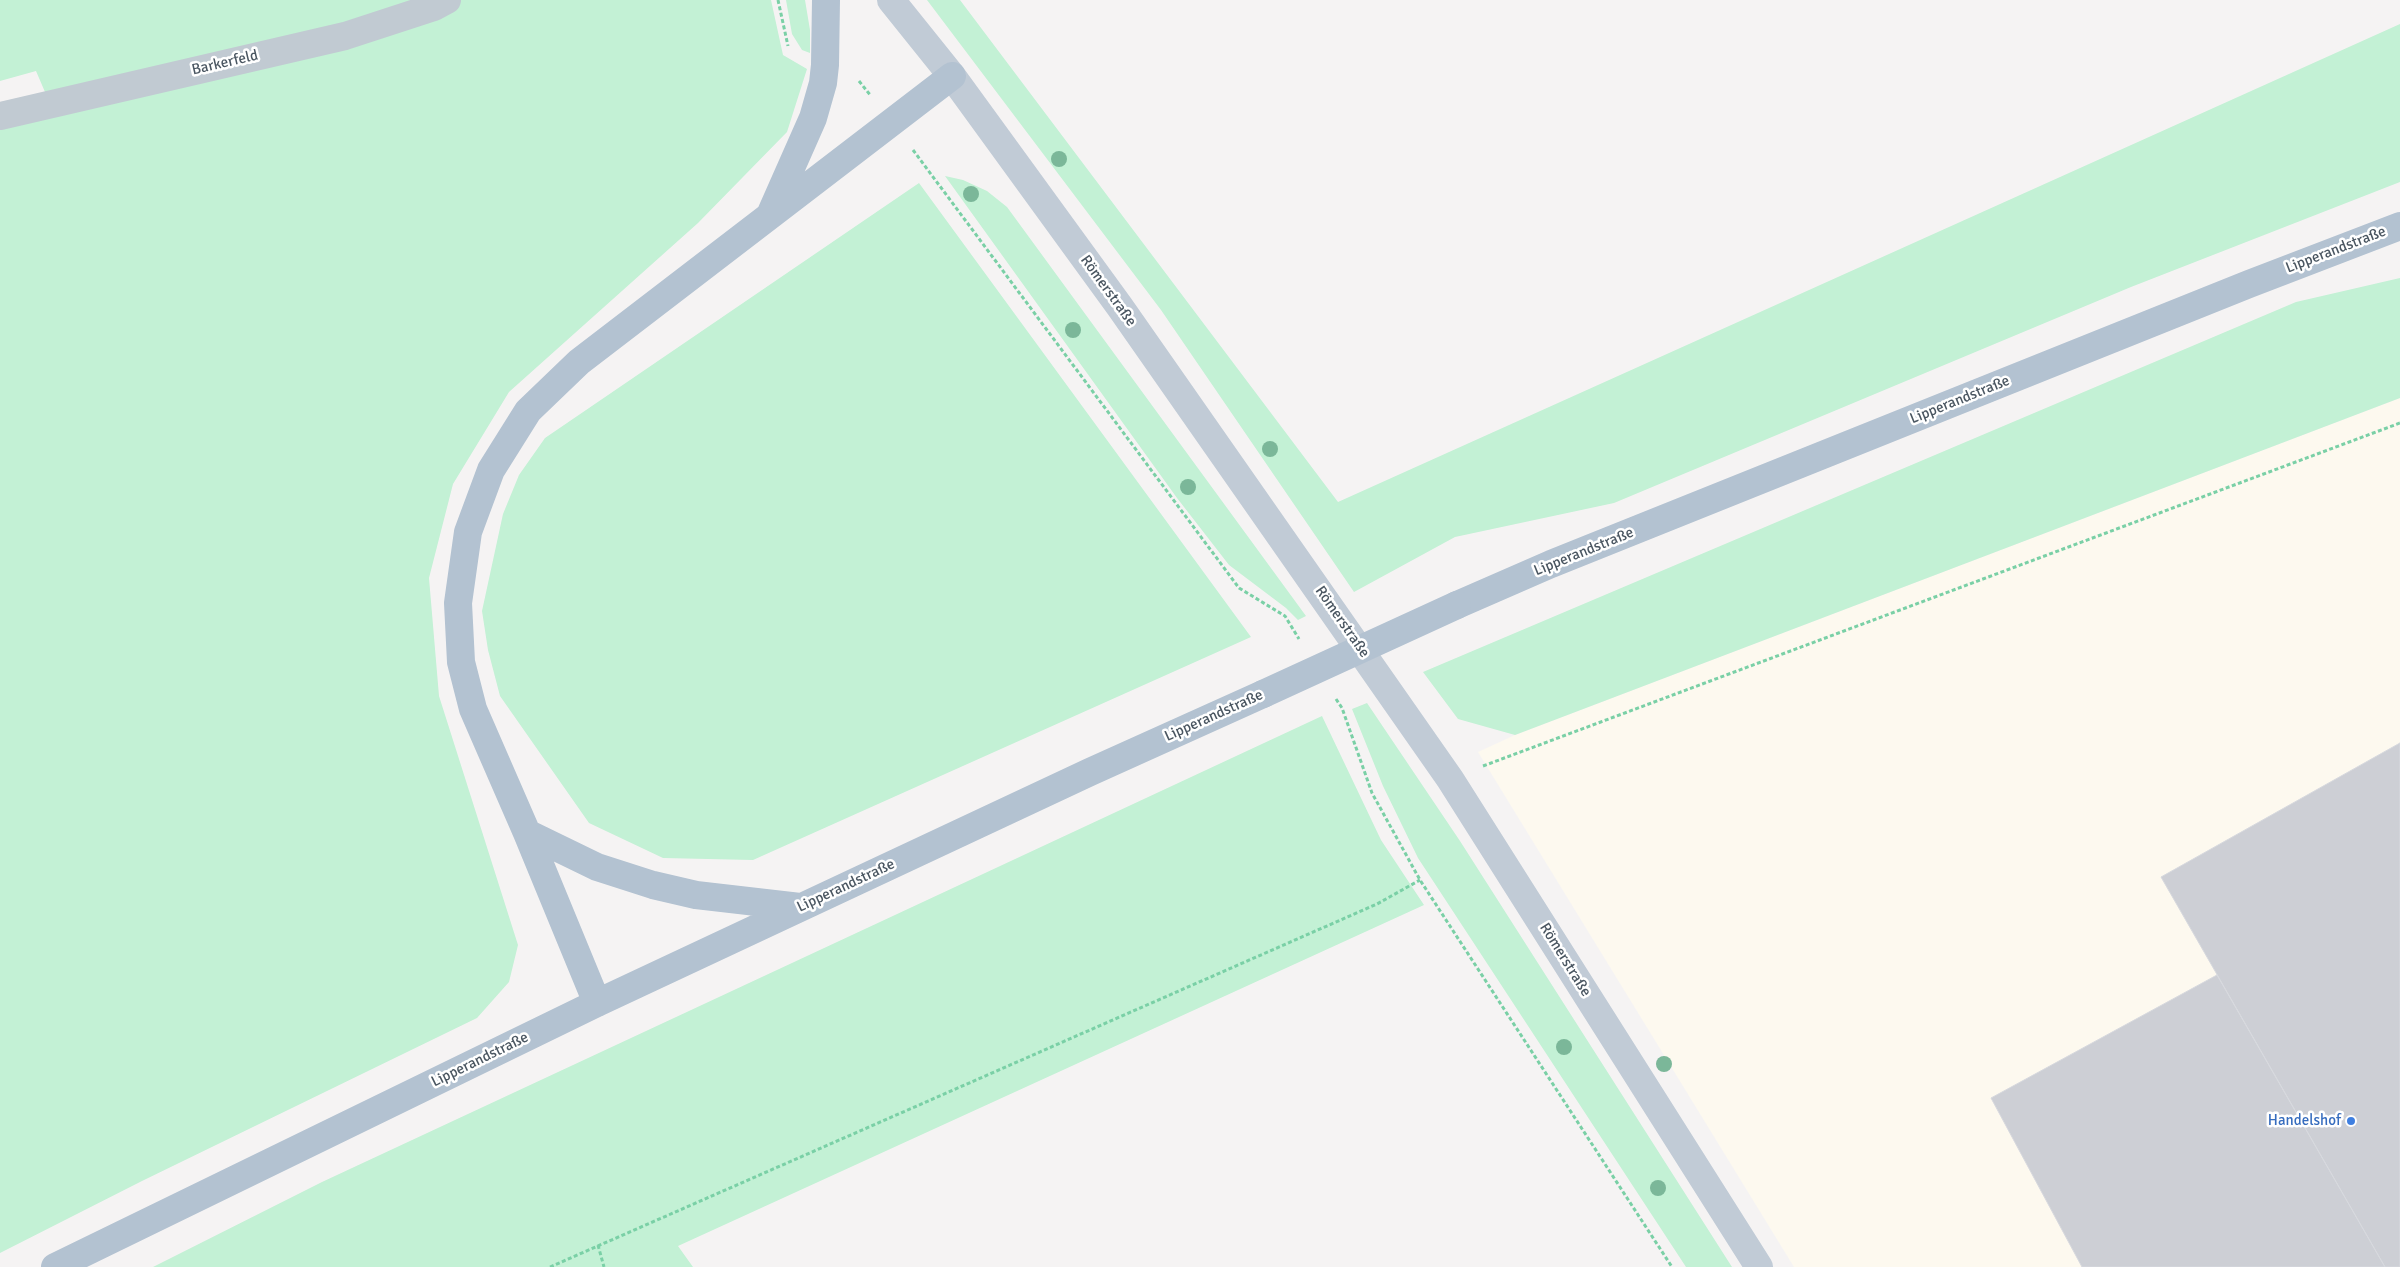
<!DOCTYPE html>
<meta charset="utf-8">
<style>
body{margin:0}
canvas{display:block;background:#f5f3f3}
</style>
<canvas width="2400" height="1267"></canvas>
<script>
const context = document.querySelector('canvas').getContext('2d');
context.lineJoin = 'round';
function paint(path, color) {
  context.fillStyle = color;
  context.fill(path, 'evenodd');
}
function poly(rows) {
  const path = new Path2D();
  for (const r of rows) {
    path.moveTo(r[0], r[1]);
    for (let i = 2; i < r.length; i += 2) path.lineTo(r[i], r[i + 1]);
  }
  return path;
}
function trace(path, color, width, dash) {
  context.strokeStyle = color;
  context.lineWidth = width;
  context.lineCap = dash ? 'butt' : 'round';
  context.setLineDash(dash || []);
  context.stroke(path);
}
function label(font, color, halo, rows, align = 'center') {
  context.font = font + ' Signika,sans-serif';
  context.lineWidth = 5;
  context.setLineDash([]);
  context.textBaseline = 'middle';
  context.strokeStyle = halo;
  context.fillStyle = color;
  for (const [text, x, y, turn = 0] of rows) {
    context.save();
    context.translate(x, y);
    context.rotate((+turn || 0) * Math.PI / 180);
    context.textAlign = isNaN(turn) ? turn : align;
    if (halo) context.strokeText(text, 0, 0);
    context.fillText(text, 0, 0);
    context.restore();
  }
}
const commercial = poly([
 [2400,398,2400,1267,1794,1267,1478,752,1515,735]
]);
const green = poly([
 [0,0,771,0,783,55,807,69,787,132,698,223,509,392,453,484,429,578,439,696,518,945,509,982,477,1018,142,1181,0,1253,0,125,48,99,36,71,0,81],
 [786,0,805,0,810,30,810,53,802,50,792,34],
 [927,0,960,0,1338,502,2400,24,2400,182,2131,287,1614,503,1455,537,1354,592,1161,310],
 [945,176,963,180,987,191,1007,207,1306,616,1298,620,1286,608,1229,565,1177,498],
 [919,183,1251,637,753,860,663,858,589,823,500,696,488,650,482,611,503,514,519,475,545,438],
 [2400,278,2400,398,1515,735,1458,719,1423,672,2296,302],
 [1367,703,1460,841,1732,1267,1686,1267,1418,858,1383,786,1352,709],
 [1322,716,1381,840,1424,905,678,1246,693,1267,153,1267,322,1182]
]);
const building = poly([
 [2400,743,2400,1267,2385,1267,2161,877,2400,743],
 [2217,975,2385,1267,2082,1267,1991,1098,2217,975]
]);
const path = poly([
 [778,0,788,46],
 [859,81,871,96],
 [913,150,1239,588,1285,616,1299,639],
 [1336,699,1342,708,1372,793,1420,880,1672,1267],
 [1483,766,2400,423],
 [598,1245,604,1267],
 [550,1267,1377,904,1420,880]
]);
const street = poly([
 [0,116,345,36,434,7,447,0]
]);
const secondary = poly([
 [891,0,952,76,1120,307,1450,779,1759,1267]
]);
const primary = poly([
 [771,213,813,118,823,83,825,65,826,0],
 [1457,605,1551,564,2249,284,2400,226],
 [527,833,597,867,653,885,696,895,800,907],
 [597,1003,527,833,473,709,461,662,458,603,468,532,491,470,528,411,579,362,952,76],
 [55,1267,597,1003,1090,772,1263,694]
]);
const primaryBridge = poly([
 [1263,694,1457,605]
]);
const trees = [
 [1059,159],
 [971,194],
 [1073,330],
 [1270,449],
 [1188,487],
 [1564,1047],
 [1664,1064],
 [1658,1188]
];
const markers = [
 [2351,1121,5,"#3f7fe0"]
];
const streetNames = [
 ["Barkerfeld",225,63,-13],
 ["Lipperandstraße",2336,250,-21],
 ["Römerstraße",1108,291,54],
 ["Lipperandstraße",1960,400,-22],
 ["Lipperandstraße",1584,552,-22],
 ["Römerstraße",1342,622,55],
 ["Lipperandstraße",1214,716,-24],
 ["Lipperandstraße",846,886,-25],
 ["Römerstraße",1565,960,58],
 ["Lipperandstraße",480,1060,-26]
];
const shopNames = [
 ["Handelshof",2341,1121]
];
paint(commercial, '#fdf9ef');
paint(green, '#c3f1d5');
paint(building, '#cdcfd5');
trace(building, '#d7d9de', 1);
trace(path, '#7ad0a6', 3, [4, 2.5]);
trace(street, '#c1cad2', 28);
trace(secondary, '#c1cbd6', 28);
trace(primary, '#b3c2d1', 28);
trace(primaryBridge, '#b3c2d1', 28);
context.fillStyle = '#7bb799';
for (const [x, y] of trees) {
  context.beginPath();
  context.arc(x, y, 8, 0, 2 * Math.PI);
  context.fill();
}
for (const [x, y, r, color] of markers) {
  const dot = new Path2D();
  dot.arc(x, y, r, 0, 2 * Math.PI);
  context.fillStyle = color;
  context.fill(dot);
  trace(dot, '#fff', 2);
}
label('15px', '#4a5661', '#fff', streetNames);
label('15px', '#366cbe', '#fff', shopNames, 'right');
</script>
